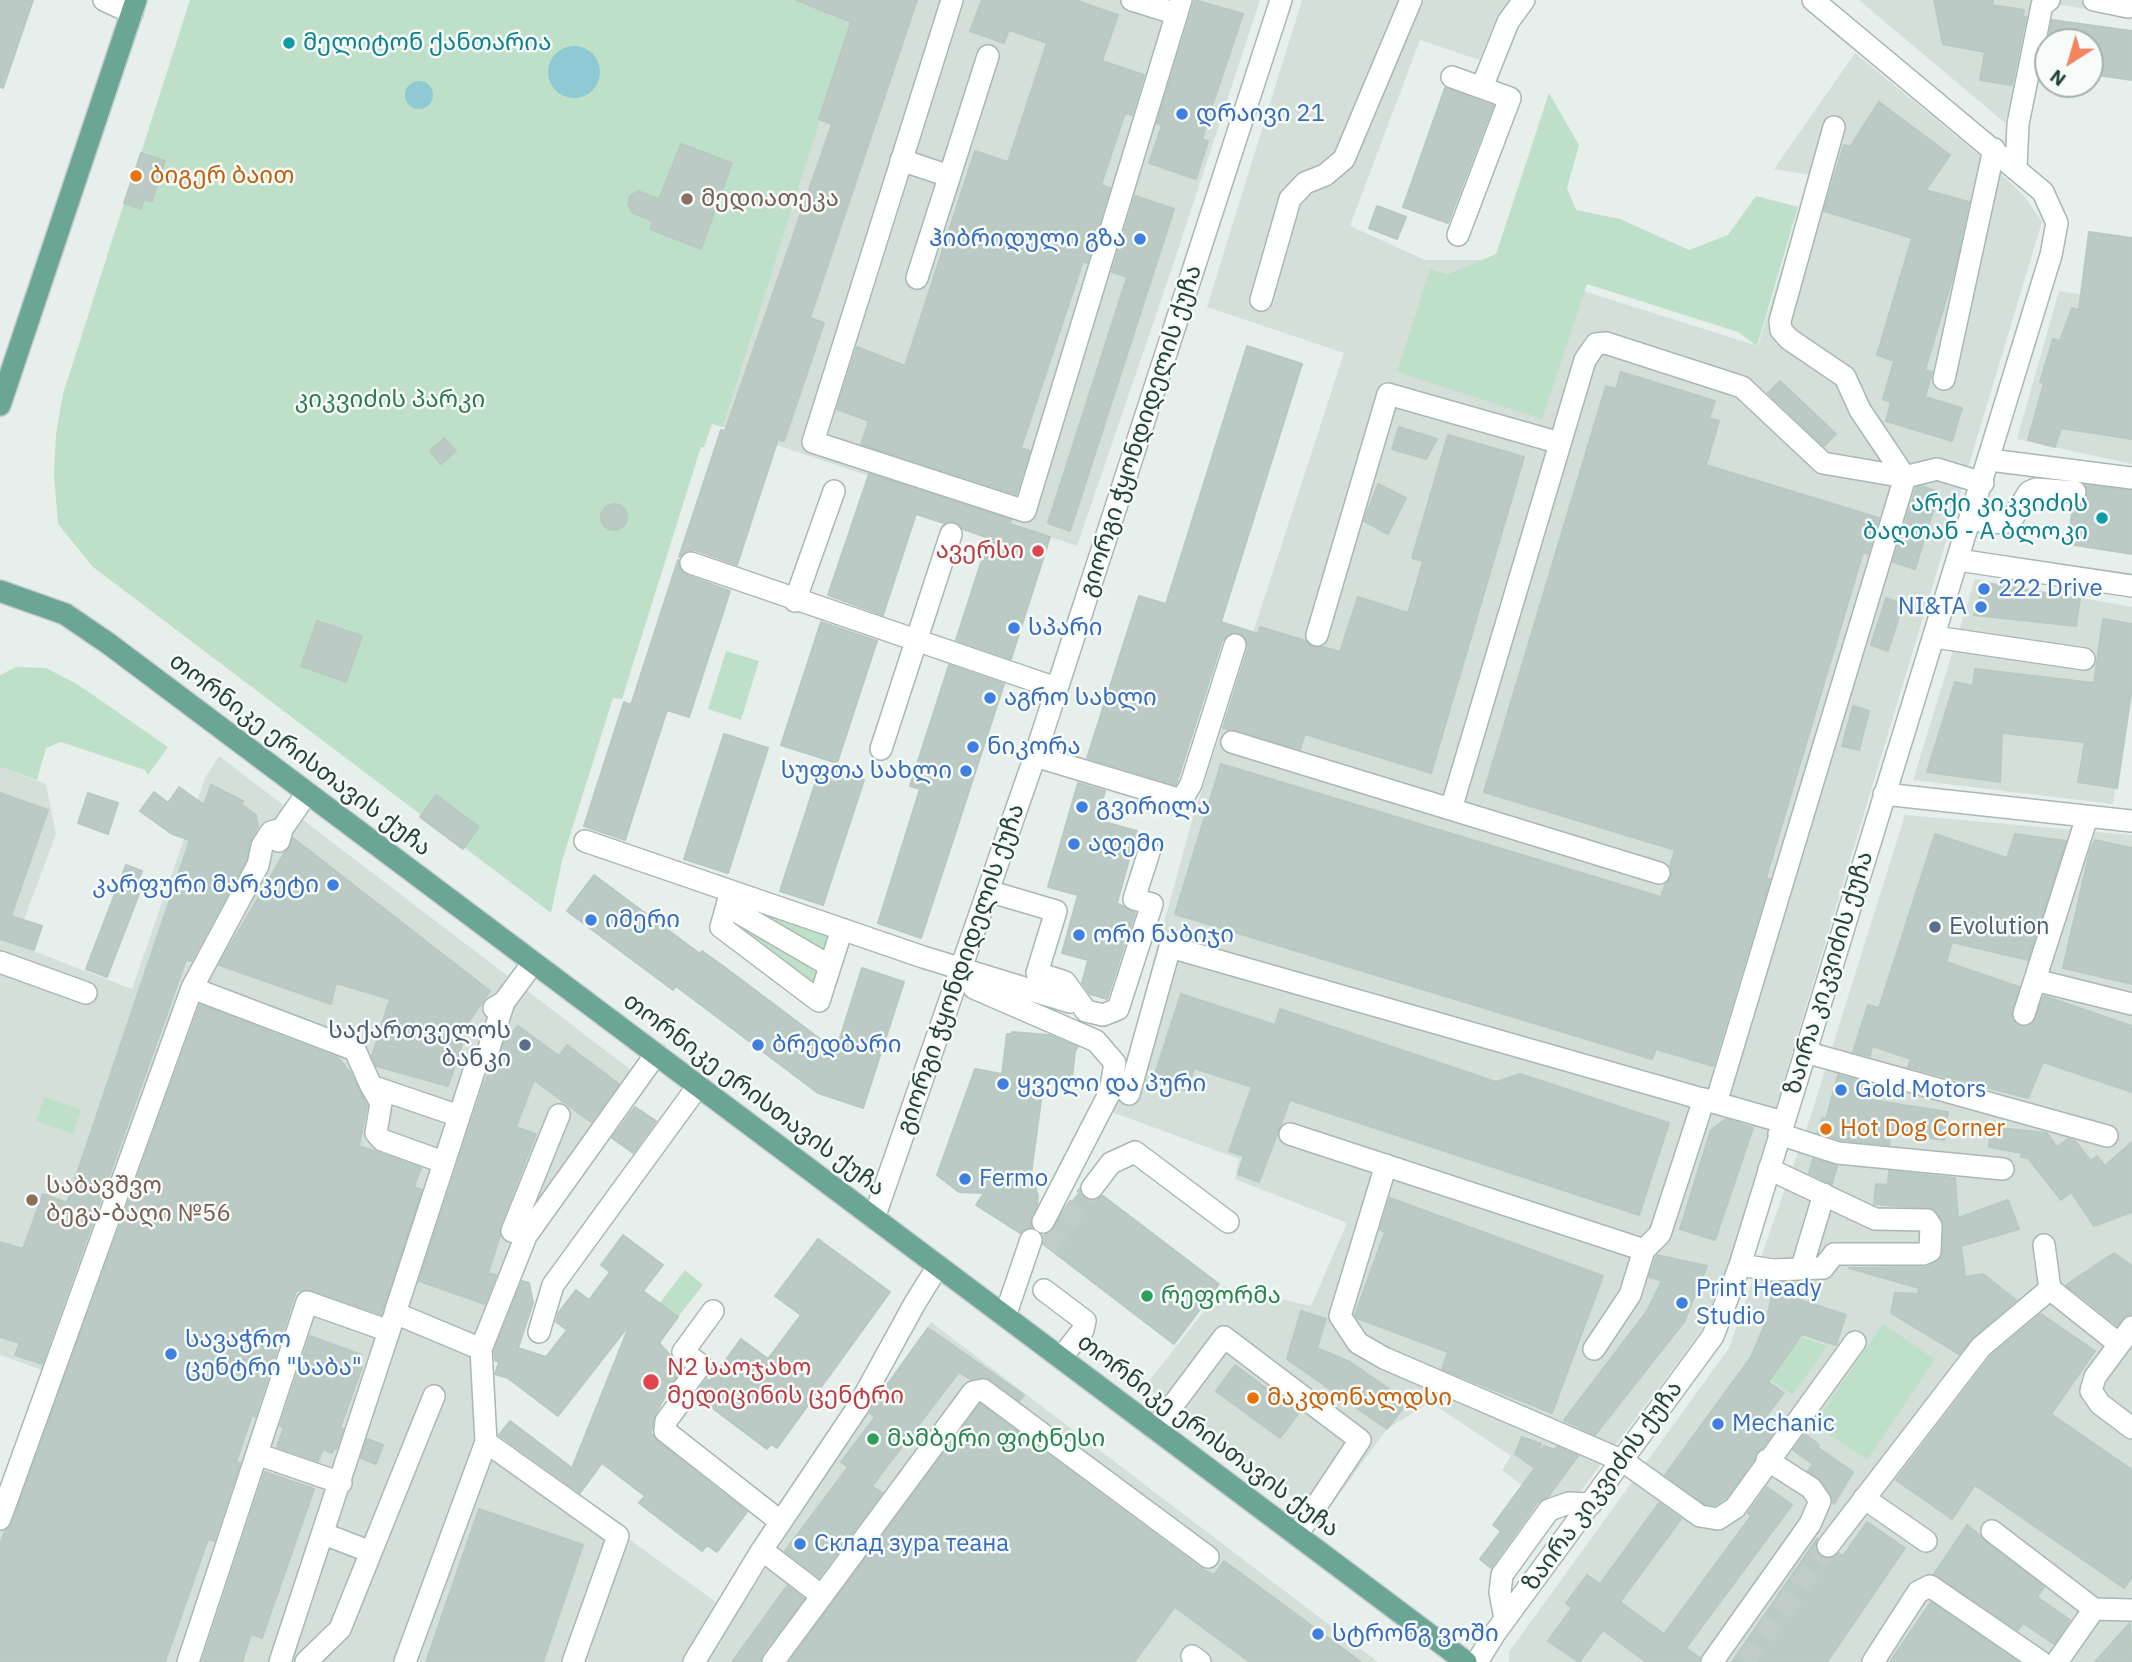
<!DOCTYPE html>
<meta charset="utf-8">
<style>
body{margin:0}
#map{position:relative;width:2132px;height:1662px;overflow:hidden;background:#e6efeb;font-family:"IBM Plex Sans",sans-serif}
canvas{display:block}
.north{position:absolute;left:2034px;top:28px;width:70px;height:70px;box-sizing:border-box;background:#f7fbf9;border:2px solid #a3b1ad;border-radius:50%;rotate:217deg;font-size:19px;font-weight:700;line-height:28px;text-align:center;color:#24423a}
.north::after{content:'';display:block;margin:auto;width:24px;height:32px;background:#f4845f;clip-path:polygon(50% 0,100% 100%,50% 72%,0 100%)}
</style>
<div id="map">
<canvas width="2132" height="1662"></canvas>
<div class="north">N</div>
</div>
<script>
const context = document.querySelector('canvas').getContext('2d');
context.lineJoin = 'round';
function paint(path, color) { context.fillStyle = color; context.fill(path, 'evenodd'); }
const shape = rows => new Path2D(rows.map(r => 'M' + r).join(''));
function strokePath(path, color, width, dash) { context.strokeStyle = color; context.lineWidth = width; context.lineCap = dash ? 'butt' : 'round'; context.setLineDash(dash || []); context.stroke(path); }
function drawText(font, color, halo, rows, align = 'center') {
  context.font = font + ' "IBM Plex Sans","Noto Sans Georgian",sans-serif'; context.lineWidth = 5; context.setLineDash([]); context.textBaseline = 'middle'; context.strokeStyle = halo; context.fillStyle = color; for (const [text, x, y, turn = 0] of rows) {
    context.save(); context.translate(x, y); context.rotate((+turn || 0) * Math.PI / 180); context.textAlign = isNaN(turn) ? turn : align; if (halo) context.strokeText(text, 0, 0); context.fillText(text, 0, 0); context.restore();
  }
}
paint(shape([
 [874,0,1260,0,1172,268,1077,546,723,427,850,25],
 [1302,0,1511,0,1497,17,1479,60,1420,40,1350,226,1425,260,1485,260,1758,346,1810,175,1774,169,1855,53,1996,169,2025,197,2042,222,1721,1289,1702,1330,1575,1499,1550,1496,1545,1502,1502,1470,1511,1456,1430,1402,1387,1429,1321,1519,1145,1386,1224,1286,1311,1306,1347,1223,1235,1179,1239,1159,1112,1112,1193,817,1344,353,1207,307],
 [1859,0,2132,0,2132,16,2055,4,2035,17,2005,123],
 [2059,291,2132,302,2132,464,2017,439],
 [1975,579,2132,607,2132,688,2113,804,1913,780],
 [219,756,643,1079,531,1238,487,1345,490,1438,735,1616,866,1412,931,1322,1378,1662,0,1662,0,1494,42,1370,0,1355,0,767,46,784,56,834,15,944,132,989,205,778],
 [1905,815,2132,835,2132,1662,1509,1662,1509,1652,1729,1348,1811,1115]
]), '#d4dfda');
paint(shape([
 [190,0,874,0,850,26,723,427,712,424,704,447,701,447,622,699,613,698,562,861,551,913,93,567,58,524,54,475,56,434,63,394,124,203,141,208,144,199,152,201,165,161,141,153],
 [1549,93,1579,145,1567,188,1576,210,1620,219,1689,250,1728,235,1756,196,1798,207,1757,346,1738,332,1587,284,1542,419,1397,372,1430,269,1448,274,1496,254],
 [726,651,759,661,741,720,708,709],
 [16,667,46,668,77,684,168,747,148,775,145,770,61,742,46,748,37,780,0,767,0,675],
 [739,904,831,935,814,987,731,924],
 [44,1097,81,1109,73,1134,36,1121],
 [685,1270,703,1285,678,1317,659,1304],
 [1883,1324,1935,1359,1867,1460,1814,1424],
 [1800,1337,1828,1346,1792,1395,1770,1379]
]), '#bfe0c8');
paint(shape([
 '548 72a26 26 0 1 1 52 0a26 26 0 1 1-52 0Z',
 '405 95a14 14 0 1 1 28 0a14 14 0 1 1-28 0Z'
]), '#8ec9d4');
const building = shape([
 [0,0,33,0,3,88,0,87,0,0],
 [796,0,917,0,810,318,824,323,784,441,778,439,737,565,695,550,688,550,679,557,721,430,725,431,832,124,819,119,851,22,796,0],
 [982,0,1075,0,1118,15,1102,61,1144,75,1132,115,1125,113,1101,185,1110,188,1087,263,1083,261,1021,448,1030,451,1016,494,861,444,869,421,837,409,857,347,905,366,975,151,1008,162,1047,43,1009,30,1004,43,970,31,982,0],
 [1195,0,1243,14,1208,118,1202,139,1208,141,1196,179,1149,163,1162,125,1157,123,1195,0],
 [1934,0,1993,0,1992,5,2024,10,2023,16,2026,17,2012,85,1980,80,1985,52,1943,44,1934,0],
 [2052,20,2132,31,2132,80,2090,74,2090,42,2048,42,2048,69,2043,68,2052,20],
 [1445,88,1493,106,1448,223,1403,207,1445,88],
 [1879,102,1950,155,1926,190,1969,202,1954,273,1925,370,1932,372,1925,397,1962,408,1952,441,1886,421,1891,402,1883,399,1894,361,1877,355,1912,238,1824,211,1844,145,1850,147,1879,102],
 [681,144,732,163,701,249,650,229,653,221,633,213,628,205,630,196,638,191,659,199,681,144],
 [141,153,165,161,152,202,144,199,141,209,124,203,141,153],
 [1135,196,1174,209,1070,531,1048,523,1127,277,1112,272,1135,196],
 [1377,206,1406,217,1397,239,1369,228,1377,206],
 [2089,232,2132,238,2132,439,2061,428,2055,447,2028,440,2044,383,2040,382,2053,339,2060,341,2072,308,2079,310,2089,232],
 [1247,346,1302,364,1221,622,1258,634,1260,627,1306,641,1313,647,1323,647,1340,652,1358,597,1408,613,1423,561,1412,558,1448,435,1524,457,1431,773,1305,734,1300,749,1223,728,1248,648,1244,636,1233,632,1222,641,1176,785,1087,758,1139,596,1166,604,1247,346],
 [1621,372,1715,401,1709,418,1719,421,1706,465,1879,518,1868,554,1863,552,1766,878,1770,879,1713,1066,1656,1049,1652,1059,1175,914,1221,764,1661,897,1665,885,1672,876,1670,866,1675,850,1484,792,1606,386,1616,389,1621,372],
 [1780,381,1836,434,1824,446,1768,393,1780,381],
 [1399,427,1437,439,1426,459,1392,449,1399,427],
 [444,438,456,451,441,464,430,451,444,438],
 [869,474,1011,520,1010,524,1050,537,1011,659,956,640,989,538,963,529,956,522,944,523,916,514,883,615,828,595,869,474],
 [1378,484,1406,498,1388,534,1364,521,1378,484],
 [2086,485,2132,491,2132,554,2068,544,2073,505,2086,499,2086,485],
 [1921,486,1939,492,1915,569,1893,562,1916,488,1921,486],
 '601 517a13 13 0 1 1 26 0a13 13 0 1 1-26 0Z',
 [678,560,681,571,686,575,730,591,689,717,667,710,625,840,584,826,624,702,631,705,678,560],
 [1984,583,2080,599,2076,626,1974,615,1984,583],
 [1886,598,1903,604,1888,651,1871,645,1886,598],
 [2103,619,2132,624,2132,688,2117,788,2078,782,2085,742,2002,733,2000,782,1927,772,1955,682,1973,686,1975,669,2094,683,2103,619],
 [317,621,362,636,346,682,301,666,317,621],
 [821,622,877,641,837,763,781,745,821,622],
 [949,665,1004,684,921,938,878,923,920,789,910,786,949,665],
 [1853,706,1869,711,1859,750,1842,746,1853,706],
 [724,734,768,748,728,873,684,859,724,734],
 [821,766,864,780,823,905,780,891,821,766],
 [1078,783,1105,791,1097,820,1137,831,1117,903,1135,913,1107,999,1090,994,1082,983,1088,960,1062,953,1078,895,1048,887,1078,783],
 [211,785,243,801,241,804,256,815,258,827,249,843,246,860,191,961,186,960,42,1364,15,1355,20,1343,0,1337,0,1242,23,1249,43,1194,67,1203,190,840,172,834,140,811,154,792,168,803,179,787,204,805,211,785],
 [0,793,48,810,11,916,42,926,34,950,0,939,0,793],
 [88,793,118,803,108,834,78,823,88,793],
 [436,795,479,827,463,849,420,817,436,795],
 [1935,834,2007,858,2015,834,2066,841,2028,960,1952,942,1946,962,2019,987,2011,1016,2019,1026,2033,1023,2044,996,2132,1026,2132,1092,2043,1062,2028,1098,1908,1067,1911,1059,1872,1046,1870,1056,1853,1052,1868,1005,1879,1008,1935,834],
 [293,838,490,991,470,1020,448,1086,376,1066,372,1056,390,999,336,983,331,1004,219,965,293,838],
 [2095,840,2132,848,2132,984,2063,968,2090,851,2095,840],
 [126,865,142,871,133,892,139,894,107,977,86,969,126,865],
 [594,875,700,954,702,951,723,966,836,1051,862,968,904,982,863,1108,818,1093,676,986,673,990,567,911,594,875],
 [1181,994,1275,1025,1280,1009,1496,1082,1520,1074,1669,1123,1639,1215,1290,1100,1259,1182,1238,1174,1244,1156,1229,1151,1252,1087,1194,1068,1187,1091,1153,1080,1181,994],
 [200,1005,338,1058,351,1073,367,1106,359,1146,421,1168,414,1187,422,1190,381,1314,311,1290,296,1291,255,1417,252,1415,236,1462,240,1463,214,1541,208,1539,165,1662,0,1662,0,1544,5,1531,12,1523,200,1005],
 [518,1026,559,1056,567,1045,619,1084,591,1122,534,1080,516,1127,536,1134,500,1226,500,1236,488,1273,496,1275,485,1304,419,1281,484,1084,504,1043,518,1026],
 [1012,1032,1049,1035,1078,1047,1075,1051,1072,1080,1044,1078,1031,1174,1038,1196,1037,1205,1031,1217,1031,1227,1020,1233,976,1205,984,1193,959,1192,937,1175,975,1069,1002,1074,1007,1034,1012,1034,1012,1032],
 [1838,1075,1863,1082,1858,1098,1948,1112,1944,1140,1891,1132,1889,1145,1841,1140,1818,1133,1822,1118,1826,1119,1838,1075],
 [635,1107,656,1121,633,1153,612,1138,635,1107],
 [1726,1119,1753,1128,1715,1240,1680,1229,1711,1130,1726,1119],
 [1990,1127,2047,1133,2057,1147,2068,1139,2075,1141,2091,1161,2097,1156,2105,1166,2132,1142,2132,1212,2094,1226,2071,1192,2061,1200,2028,1158,2021,1157,2022,1153,1989,1147,1990,1127],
 [1813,1159,1837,1166,1832,1184,1809,1173,1813,1159],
 [1889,1171,1955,1178,1958,1218,2008,1200,2019,1229,1961,1246,1965,1277,1983,1274,2016,1300,1973,1337,1959,1354,1891,1313,1895,1293,1918,1294,1919,1288,1849,1268,1924,1267,1941,1258,1944,1226,1934,1209,1874,1204,1876,1184,1888,1185,1889,1171],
 [1080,1192,1090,1201,1103,1196,1219,1284,1174,1344,1043,1244,1044,1238,1080,1192],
 [1390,1198,1603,1276,1552,1413,1442,1369,1448,1352,1357,1318,1355,1315,1385,1232,1380,1230,1390,1198],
 [623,1235,663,1265,643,1291,678,1317,659,1343,682,1368,655,1414,651,1433,657,1441,747,1512,717,1552,707,1545,702,1551,682,1536,639,1503,645,1496,602,1463,580,1493,499,1435,510,1421,572,1468,630,1324,558,1416,508,1378,495,1374,499,1362,495,1360,494,1351,522,1281,529,1283,533,1303,518,1348,546,1357,567,1330,556,1322,559,1312,576,1290,589,1300,610,1272,601,1265,623,1235],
 [818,1239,890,1292,777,1448,771,1444,767,1449,695,1395,707,1379,710,1381,741,1339,768,1359,801,1315,775,1296,818,1239],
 [2114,1253,2132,1266,2132,1314,2126,1315,2117,1325,2066,1285,2114,1253],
 [1657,1255,1707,1266,1684,1322,1595,1435,1564,1420,1647,1311,1662,1281,1649,1277,1657,1255],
 [1773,1291,1846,1315,1836,1345,1802,1334,1768,1382,1784,1393,1760,1424,1773,1433,1727,1497,1715,1505,1705,1504,1665,1475,1751,1357,1766,1322,1773,1291],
 [1301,1311,1326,1319,1317,1348,1350,1362,1408,1402,1387,1429,1287,1359,1301,1311],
 [2041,1314,2095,1351,2051,1414,2132,1470,2132,1577,2124,1588,1975,1485,1952,1519,1896,1480,1991,1356,2041,1314],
 [928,1328,1024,1395,1019,1401,990,1379,970,1379,959,1372,872,1486,882,1493,819,1577,785,1551,848,1467,841,1462,875,1417,870,1413,877,1399,928,1328],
 [310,1336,362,1355,358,1366,362,1367,340,1428,343,1429,336,1449,334,1448,332,1453,323,1449,318,1461,277,1447,284,1427,280,1426,310,1336],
 [1235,1365,1299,1413,1280,1438,1216,1391,1235,1365],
 [980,1404,1200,1568,1214,1575,1224,1561,1361,1662,1250,1662,1175,1607,1134,1662,789,1662,980,1404],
 [1805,1434,1819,1445,1817,1447,1853,1472,1834,1504,1822,1481,1808,1471,1813,1464,1793,1450,1805,1434],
 [1522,1437,1541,1444,1536,1457,1544,1446,1555,1450,1557,1447,1578,1456,1548,1497,1538,1502,1491,1568,1480,1559,1501,1531,1493,1525,1535,1468,1515,1454,1522,1437],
 [367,1439,383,1445,376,1464,361,1458,367,1439],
 [265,1472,314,1489,262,1638,251,1634,242,1662,202,1662,265,1472],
 [1767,1487,1792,1505,1686,1648,1700,1658,1699,1662,1646,1662,1603,1630,1579,1662,1548,1641,1572,1608,1566,1603,1587,1575,1600,1584,1659,1503,1681,1519,1620,1602,1664,1634,1751,1516,1748,1513,1767,1487],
 [479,1509,583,1545,543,1662,426,1662,479,1509],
 [1867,1522,1905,1548,1827,1662,1732,1662,1817,1539,1816,1550,1821,1557,1832,1558,1839,1553,1843,1556,1867,1522],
 [1967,1525,2044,1587,2037,1597,2070,1620,2054,1644,2023,1623,2018,1630,1934,1574,1967,1525],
 [787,1586,804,1599,762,1654,760,1662,732,1662,787,1586],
 [1931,1602,2018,1662,1890,1662,1931,1602],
 [2130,1623,2132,1662,2095,1662,2130,1623]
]);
paint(building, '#bbcac4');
strokePath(building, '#b8c9c2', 2);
strokePath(shape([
 [1047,1247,1092,1188],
 [1745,1662,1828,1546]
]), '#bfccc8', 21, [21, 10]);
const minor = shape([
 [104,0,132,13],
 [952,0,813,442,1025,511,1181,0],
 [1132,0,1177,14],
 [2094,0,2128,7],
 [1452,77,1510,98,1458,235],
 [1482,87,1508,22,1524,0],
 [1834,127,1780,321,1781,330,1789,339,1845,377,1860,410,1905,477],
 [901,160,949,176],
 [2016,168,2018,124,2042,5,2049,0],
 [917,278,988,56],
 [1261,300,1290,199,1305,183,1325,175,1344,159,1411,0],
 [1944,379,1994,149],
 [1990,460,2132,478],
 [1971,520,2004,523,2014,516,2029,492,2036,489,2075,492],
 [1958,560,2132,586],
 [691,563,1056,688],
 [795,601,834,491],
 [1317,635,1388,394,1560,443],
 [1935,637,2084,659],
 [1232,742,1659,873],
 [881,749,951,534],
 [1035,756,1178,799,1183,798,1191,784,1235,645],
 [1884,794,2132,821],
 [1451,809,1585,360,1596,344,1606,343,1742,387,1823,463,1905,477,1937,469,1983,483],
 [279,841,282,829,307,793],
 [585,841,923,957,1070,1002],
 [731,891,721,927,819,1001,842,929],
 [988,891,1056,911,1037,973,1065,982,1086,1011,1103,1015,1118,1009,1152,904,1134,899,1149,852],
 [727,906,830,966],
 [0,962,86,993],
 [2035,980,2132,1004],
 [192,988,355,1050,371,1086,459,1116],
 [974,988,1096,1041,1115,1063,1110,1092,1043,1222],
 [494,1008,504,1002,533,963],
 [2024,1014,2087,817],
 [1805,1052,2107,1136],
 [371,1086,381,1103,376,1133,382,1140,443,1162],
 [1129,1094,1170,947,1783,1122],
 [1716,1103,1905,477],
 [1290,1134,1644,1250],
 [1779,1134,1838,1153,2003,1169],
 [1386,1165,1340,1316,1358,1343,1384,1358,1623,1461,1700,1516,1718,1519,1735,1508,1855,1342],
 [1092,1188,1111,1163,1135,1152,1228,1222],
 [874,1218,1035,756,1281,0],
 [526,1236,656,1054],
 [1740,1265,1773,1270,1823,1268,1834,1254,1923,1254,1930,1251,1931,1226,1927,1220,1875,1219,1769,1169],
 [1802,1267,1824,1194],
 [2050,1289,2119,1344],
 [1044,1290,1085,1321,1083,1330,1061,1358],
 [713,1311,683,1352,701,1365,682,1390,681,1401,666,1421,665,1431,781,1522],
 [1005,1316,1031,1240],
 [2132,1327,2095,1377,2091,1391,2100,1404,2132,1428],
 [539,1332,553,1285,698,1086],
 [481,1349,526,1236,512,1231,559,1115],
 [1594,1349,1630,1295,1644,1250,1660,1234,1704,1099],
 [1155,1429,1224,1337,1360,1440,1297,1535],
 [486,1442,618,1536,573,1662],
 [257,1454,341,1483],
 [1864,1498,1926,1541],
 [0,1519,192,988,258,865,262,846,271,832,282,829],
 [1992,1531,2094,1609],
 [324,1534,371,1552],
 [1828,1546,1981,1347,2050,1289,2044,1245],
 [762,1550,822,1596],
 [1505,1619,1500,1592,1502,1575,1549,1510,1569,1503,1591,1504],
 [1192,1656,1200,1662],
 [188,1662,307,1302,389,1331],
 [280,1662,393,1319],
 [306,1662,340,1629,434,1396],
 [405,1662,486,1442,481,1349,395,1313,475,1068,488,1051,504,1002],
 [694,1662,762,1550,858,1407,915,1303,938,1266],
 [773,1662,973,1392,983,1390,1208,1557],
 [1477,1662,1495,1633,1713,1336,1740,1265,2051,255,2057,223,2043,192,1813,0],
 [1712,1662,1810,1524,1820,1501,1811,1488,1767,1460],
 [1873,1662,1918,1592,1930,1586,2041,1662],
 [2057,1662,2094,1609,2132,1610]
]);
const major = shape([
 [0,405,136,0],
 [0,591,65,614,109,644,1466,1662]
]);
strokePath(minor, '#a8b8b2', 24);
strokePath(major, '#c2cac8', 24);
strokePath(minor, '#fff', 21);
strokePath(major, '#6aa596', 21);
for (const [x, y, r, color] of [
 [289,43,7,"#0f9aa8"],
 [1182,114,7,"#3f7fe0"],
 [136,176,7,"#e8710a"],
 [687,199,7,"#8d6e63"],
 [1140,239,7,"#3f7fe0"],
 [2102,518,7,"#0f9aa8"],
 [1038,551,7,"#e0444e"],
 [1984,589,7,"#3f7fe0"],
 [1981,607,7,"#3f7fe0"],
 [1014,628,7,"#3f7fe0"],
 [990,698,7,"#3f7fe0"],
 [973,747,7,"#3f7fe0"],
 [966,771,7,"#3f7fe0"],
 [1082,807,7,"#3f7fe0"],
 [1074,844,7,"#3f7fe0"],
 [333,885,7,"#3f7fe0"],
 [591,920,7,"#3f7fe0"],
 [1935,927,7,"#5c6f8a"],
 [1079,935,7,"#3f7fe0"],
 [525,1045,7,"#5c6f8a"],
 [758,1045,7,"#3f7fe0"],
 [1003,1084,7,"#3f7fe0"],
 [1841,1090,7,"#3f7fe0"],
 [1826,1129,7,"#e8710a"],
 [965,1179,7,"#3f7fe0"],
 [32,1200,7,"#8d6e63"],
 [1147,1296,7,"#2e9e5b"],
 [1682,1303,7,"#3f7fe0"],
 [171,1354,7,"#3f7fe0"],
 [651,1382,9,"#e0444e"],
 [1253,1398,7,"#e8710a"],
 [1718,1424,7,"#3f7fe0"],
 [873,1439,7,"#2e9e5b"],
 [800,1544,7,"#3f7fe0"],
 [1318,1634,7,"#3f7fe0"]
]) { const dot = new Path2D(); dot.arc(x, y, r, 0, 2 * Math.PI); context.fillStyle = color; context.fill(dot); strokePath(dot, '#f7fbf9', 2.5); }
drawText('24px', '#0d838f', '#f7fbf9', [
 ["მელიტონ ქანთარია",303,43],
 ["არქი კიკვიძის",2088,504,"right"],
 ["ბაღთან - A ბლოკი",2088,532,"right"]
], 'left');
drawText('24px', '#366cbe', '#f7fbf9', [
 ["დრაივი 21",1196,114],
 ["ჰიბრიდული გზა",1126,239,"right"],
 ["222 Drive",1998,589],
 ["NI&TA",1967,607,"right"],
 ["სპარი",1028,628],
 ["აგრო სახლი",1004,698],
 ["ნიკორა",987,747],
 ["სუფთა სახლი",952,771,"right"],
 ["გვირილა",1096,807],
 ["ადემი",1088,844],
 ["კარფური მარკეტი",319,885,"right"],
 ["იმერი",605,920],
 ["ორი ნაბიჯი",1093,935],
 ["ბრედბარი",772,1045],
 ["ყველი და პური",1017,1084],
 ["Gold Motors",1855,1090],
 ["Fermo",979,1179],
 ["Print Heady",1696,1289],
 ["Studio",1696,1317],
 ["სავაჭრო",185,1340],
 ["ცენტრი \"საბა\"",185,1368],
 ["Mechanic",1732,1424],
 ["Склад зура теана",814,1544],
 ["სტრონგ ვოში",1332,1634]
], 'left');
drawText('24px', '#c56008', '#f7fbf9', [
 ["ბიგერ ბაით",150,176],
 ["Hot Dog Corner",1840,1129],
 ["მაკდონალდსი",1267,1398]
], 'left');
drawText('24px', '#785e54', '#f7fbf9', [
 ["მედიათეკა",701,199],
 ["საბავშვო",46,1186],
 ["ბეგა-ბაღი №56",46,1214]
], 'left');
drawText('24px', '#2d7a4b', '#f7fbf9', [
 ["კიკვიძის პარკი",390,400]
]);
drawText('24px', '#24423a', '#f7fbf9', [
 ["გიორგი ჭყონდიდელის ქუჩა",1141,431,-72],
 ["თორნიკე ერისთავის ქუჩა",300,755,37],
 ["გიორგი ჭყონდიდელის ქუჩა",961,969,-71],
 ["ზაირა კიკვიძის ქუჩა",1829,973,-73],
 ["თორნიკე ერისთავის ქუჩა",754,1095,37],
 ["თორნიკე ერისთავის ქუჩა",1208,1436,37],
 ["ზაირა კიკვიძის ქუჩა",1603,1486,-54]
]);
drawText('24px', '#be3a42', '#f7fbf9', [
 ["ავერსი",1024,551],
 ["N2 საოჯახო",667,1368,"left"],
 ["მედიცინის ცენტრი",667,1396,"left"]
], 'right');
drawText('24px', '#4e5e75', '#f7fbf9', [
 ["Evolution",1949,927],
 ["საქართველოს",511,1031,"right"],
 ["ბანკი",511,1059,"right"]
], 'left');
drawText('24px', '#27864d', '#f7fbf9', [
 ["რეფორმა",1161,1296],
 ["მამბერი ფიტნესი",887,1439]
], 'left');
</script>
